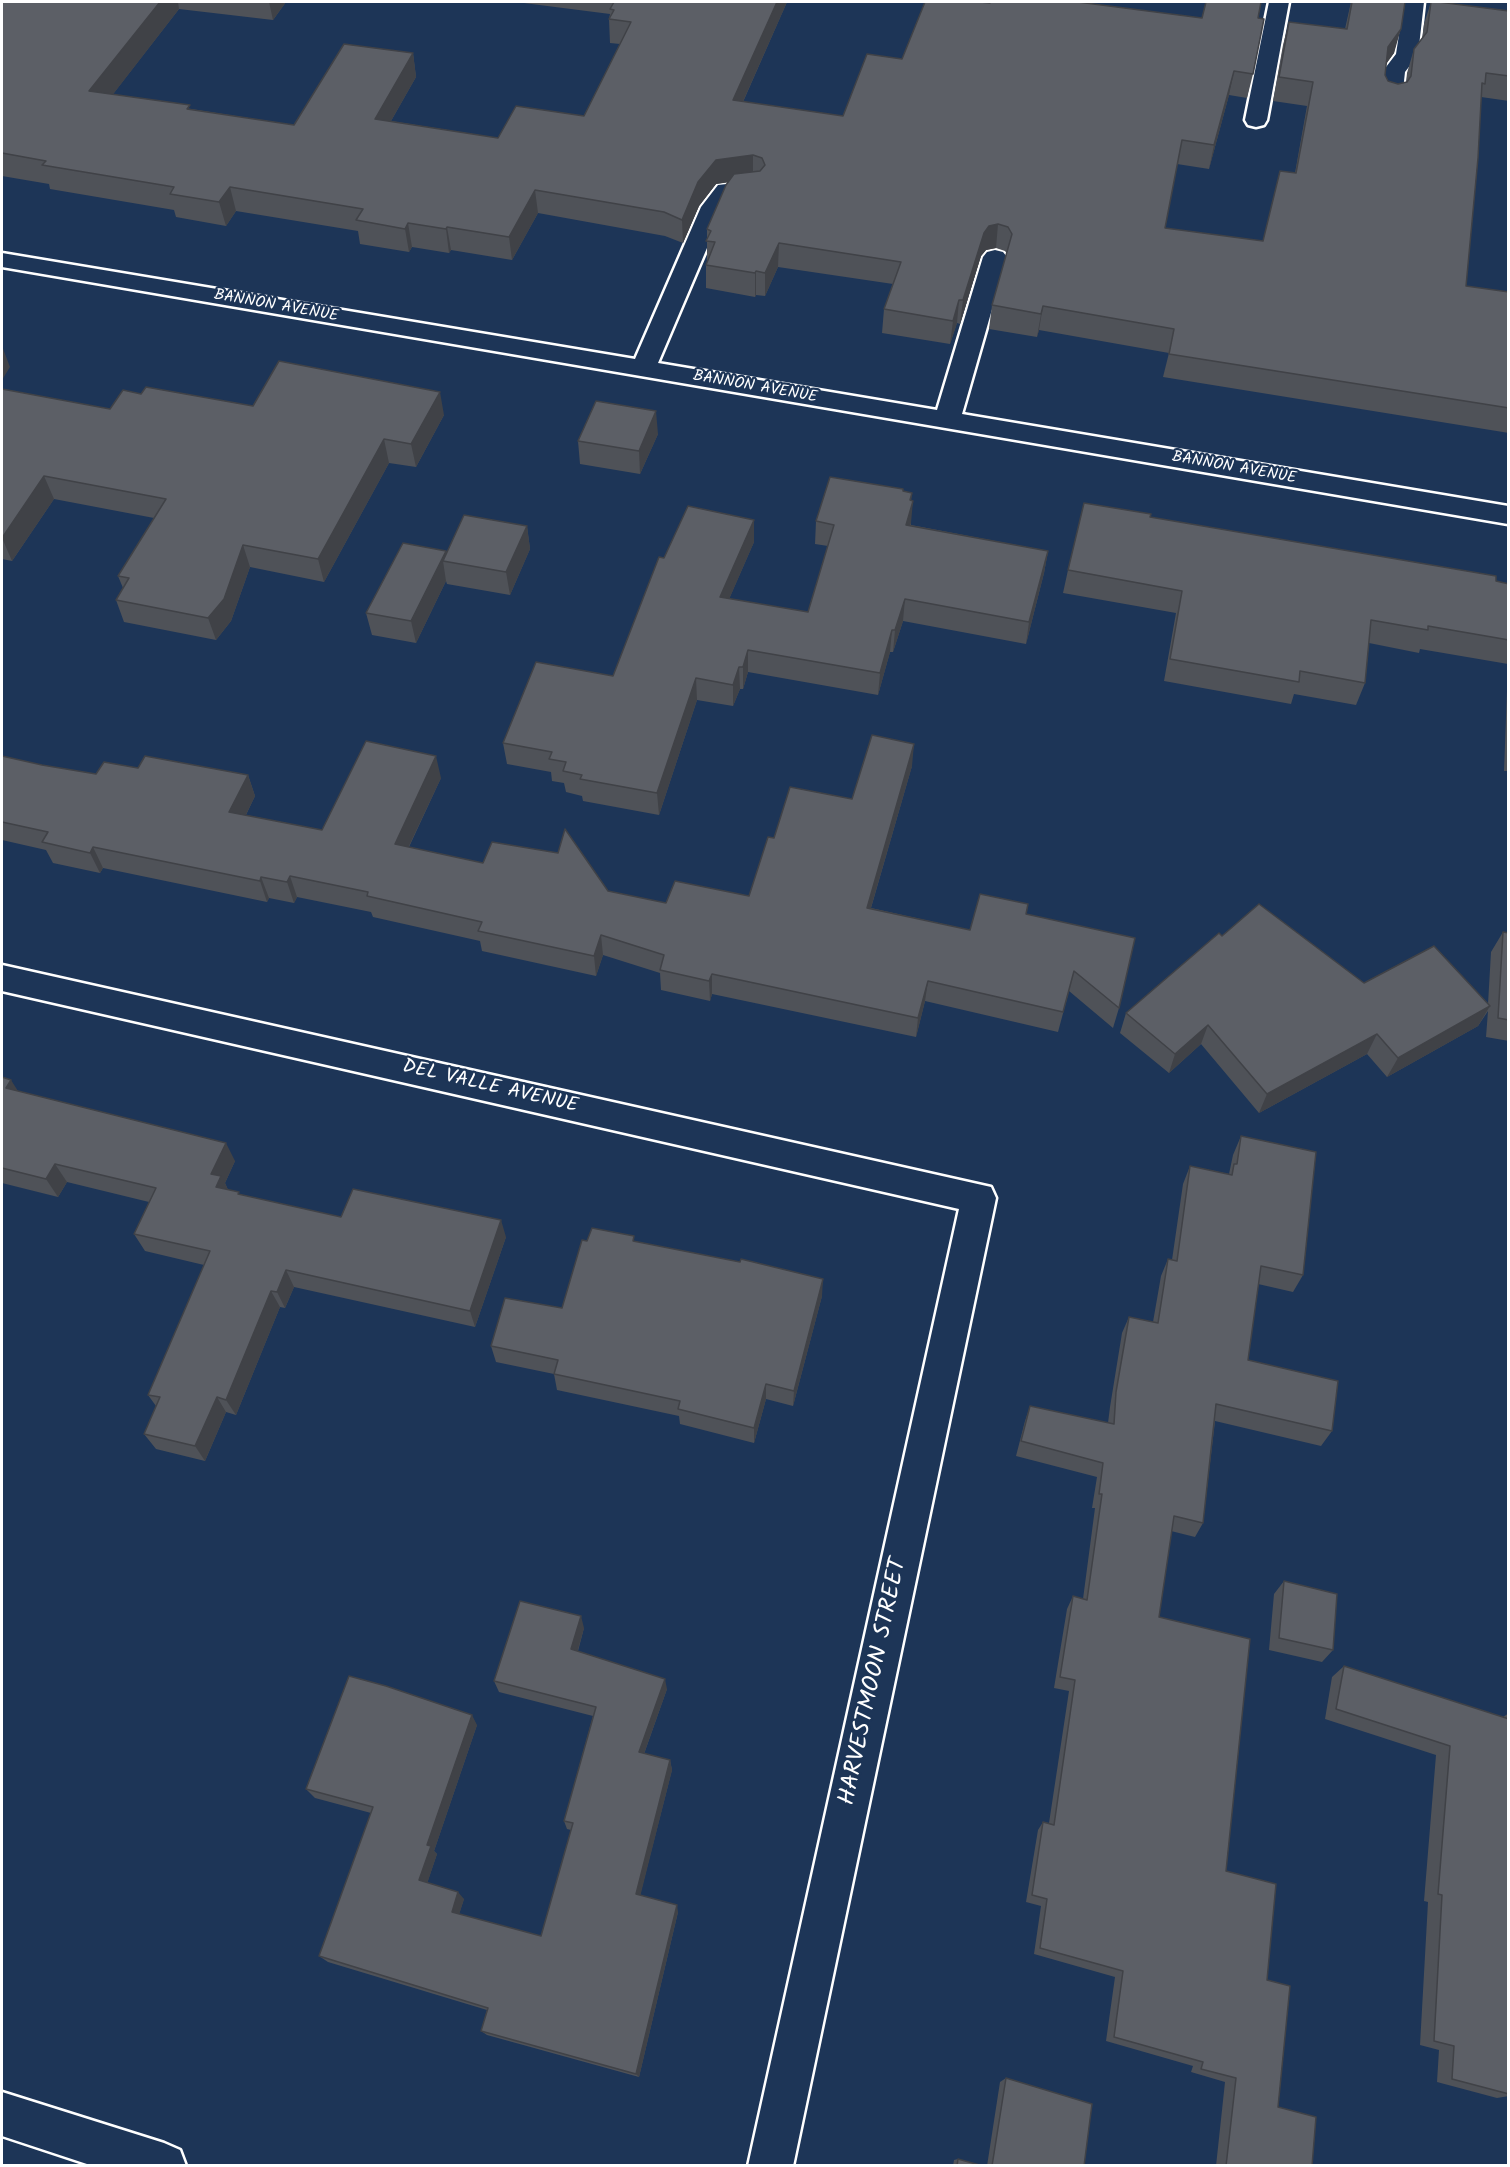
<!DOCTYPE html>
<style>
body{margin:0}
#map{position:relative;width:1510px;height:2167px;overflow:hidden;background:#1d3557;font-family:Kalam,sans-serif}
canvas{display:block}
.frame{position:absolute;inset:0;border:3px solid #fff;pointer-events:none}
</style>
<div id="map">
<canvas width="1510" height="2167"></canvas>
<div class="frame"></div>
</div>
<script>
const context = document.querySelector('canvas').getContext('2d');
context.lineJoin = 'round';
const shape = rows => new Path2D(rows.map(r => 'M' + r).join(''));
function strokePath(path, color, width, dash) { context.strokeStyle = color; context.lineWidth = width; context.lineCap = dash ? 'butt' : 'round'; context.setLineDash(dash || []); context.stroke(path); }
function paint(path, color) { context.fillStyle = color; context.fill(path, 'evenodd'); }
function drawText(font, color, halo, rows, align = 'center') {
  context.font = font + ' Kalam,sans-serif'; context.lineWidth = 4.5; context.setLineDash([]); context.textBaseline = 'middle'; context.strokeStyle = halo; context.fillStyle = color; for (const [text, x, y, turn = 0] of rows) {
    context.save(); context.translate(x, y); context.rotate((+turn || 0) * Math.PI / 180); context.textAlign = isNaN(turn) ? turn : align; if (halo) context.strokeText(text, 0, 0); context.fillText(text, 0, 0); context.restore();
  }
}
const minor = shape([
 [1269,2,1289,2,1267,120,1264,125,1256,127,1248,125,1245,120,1269,2],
 [1404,2,1424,2,1418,55,1405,72,1402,99,1399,104,1391,106,1383,104,1380,99,1383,71,1396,54,1404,2],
 [752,181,760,183,763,188,760,193,733,196,724,208,658,363,937,410,983,257,987,252,995,250,1003,252,1007,257,962,414,1508,506,1508,524,2,267,2,253,635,359,701,207,718,185,752,181],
 [2,965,991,1187,996,1198,793,2166,748,2166,959,1209,2,991,2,965],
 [2,2092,164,2143,180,2150,186,2166,93,2166,2,2136,2,2092]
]);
strokePath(minor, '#fff', 5);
paint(minor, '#1d3557');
paint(shape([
 [2,2,286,2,273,20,179,9,113,94,191,109,294,125,413,53,416,77,391,121,498,138,584,116,620,44,610,43,609,19,610,14,516,2,787,2,743,102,843,116,902,59,990,3,1202,18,1258,18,1253,74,1247,98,1229,95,1209,169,1177,164,1165,228,1263,241,1295,173,1307,106,1273,101,1283,45,1289,22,1345,29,1351,2,1405,2,1394,53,1386,64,1385,75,1388,81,1398,84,1406,83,1407,73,1414,49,1422,39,1424,24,1431,2,1509,11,1509,101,1481,97,1466,286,1509,292,1509,433,1163,377,1169,353,1039,330,1037,337,989,329,992,305,1007,253,1005,251,996,248,986,250,981,256,960,324,957,323,950,344,882,333,884,309,893,284,778,267,765,296,756,295,755,297,706,288,706,265,707,262,707,229,728,182,716,184,699,206,683,243,665,236,538,213,512,260,451,250,449,253,412,247,409,252,360,244,358,231,236,211,226,226,176,217,174,210,50,189,49,184,2,176],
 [2,389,110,409,141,394,253,406,444,415,416,467,389,463,324,582,250,567,231,621,216,640,124,622,116,600,123,588,118,576,154,518,54,499,12,561,2,559],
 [658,434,640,474,580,464,578,441],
 [903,491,911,500,911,525,1048,551,1044,573,1026,644,903,621,893,652,890,652,878,695,748,672,743,689,740,689,733,706,697,700,659,815,583,801,582,796,566,792,564,783,552,781,551,772,507,764,503,743,613,676,664,558,754,542,729,599,808,612,828,546,815,544,816,521],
 [1150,517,1509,584,1509,771,1504,771,1508,664,1420,649,1419,653,1369,643,1365,683,1356,705,1294,694,1291,704,1164,681,1176,613,1063,593,1068,570],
 [527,526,530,549,510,595,447,584,446,581,416,643,372,635,366,613,446,554],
 [2,756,42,765,96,774,138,768,248,775,255,796,246,815,322,830,441,778,409,847,608,891,666,903,749,896,774,838,852,799,912,766,871,908,970,930,1026,914,1119,1008,1113,1028,1069,991,1058,1032,925,1001,916,1037,712,994,710,1001,661,990,660,973,603,955,596,976,482,951,480,941,373,917,371,912,297,897,294,903,269,898,267,902,103,868,100,873,53,863,46,850,2,840],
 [1503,932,1509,933,1509,1041,1486,1037,1488,1011,1478,1026,1387,1077,1367,1054,1259,1113,1201,1044,1169,1073,1120,1033,1126,1013,1222,936,1364,983,1488,1004,1491,952],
 [2,1077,18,1091,235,1161,225,1183,228,1190,240,1195,341,1217,506,1237,475,1327,294,1287,285,1308,280,1307,236,1415,226,1412,205,1461,156,1449,144,1434,156,1406,148,1395,204,1265,145,1251,134,1234,149,1202,67,1182,58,1197,2,1183],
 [1241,1136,1303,1275,1293,1292,1258,1284,1248,1360,1332,1431,1321,1446,1215,1421,1203,1523,1195,1537,1171,1531,1159,1617,1226,1871,1267,1980,1278,2107,1312,2166,1216,2166,1225,2082,1191,2072,1193,2066,1106,2041,1115,1977,1034,1954,1041,1906,1026,1902,1038,1830,1043,1822,1049,1823,1069,1691,1054,1688,1067,1609,1073,1596,1083,1599,1095,1508,1092,1508,1097,1477,1016,1456,1025,1421,1030,1406,1108,1423,1110,1407,1122,1333,1129,1317,1153,1322,1161,1276,1168,1259,1172,1260,1183,1184,1190,1166,1229,1174,1233,1155],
 [587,1241,635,1241,822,1296,793,1406,766,1399,754,1443,680,1424,679,1416,557,1390,554,1374,496,1362,491,1346,562,1308],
 [1284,1581,1333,1650,1322,1662,1269,1650,1274,1594],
 [584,1628,578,1651,667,1689,644,1754,670,1760,672,1770,640,1895,678,1912,639,2077,487,2035,481,2031,487,2010,328,1962,319,1956,371,1813,315,1798,306,1789,477,1725,434,1851,437,1854,427,1883,464,1899,459,1914,541,1936,571,1830,567,1829,564,1821,593,1716,499,1692,494,1681],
 [1344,1666,1503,1717,1509,1713,1509,2096,1497,2098,1437,2082,1439,2050,1420,2045,1428,1902,1424,1901,1436,1755,1325,1719,1332,1677],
 [1006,2078,1084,2166,987,2166,1000,2082],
 [958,2159,983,2166,953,2166,954,2160]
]), '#4f5258');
paint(shape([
 [160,2,178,2,179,9,97,115,89,91],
 [269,2,286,2,273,20],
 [777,2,787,2,733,124,733,100],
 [1401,29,1394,53,1381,71,1388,47],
 [413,53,416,77,379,142,375,119],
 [1234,71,1229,95,1209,169,1214,145],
 [753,155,753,179,716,184,699,206,683,243,682,220,698,182,716,160],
 [230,187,236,211,226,226,219,202],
 [535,190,538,213,512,260,509,237],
 [408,223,412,247,409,252,405,229],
 [998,224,996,248,986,250,981,256,960,324,963,300,984,233,989,226],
 [447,227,451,250,449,253,446,229],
 [779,243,778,267,765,296,765,273],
 [756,271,756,295,755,297,755,273],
 [959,300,957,323,950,344,953,321],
 [1043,306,1039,330,1037,337,1041,314],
 [2,346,10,367,2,380],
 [440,392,444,415,416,467,411,444],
 [656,411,658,434,640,474,639,451],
 [384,439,389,463,324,582,318,559],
 [44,476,54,499,12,561,2,538],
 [912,493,910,511,913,501,911,523,904,547,906,525,910,500],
 [754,520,754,542,720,620,720,597],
 [527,526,530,549,510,595,506,572],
 [243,545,250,567,231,621,216,640,208,618],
 [446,551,448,562,443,561,446,581,416,643,411,621],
 [1048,551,1044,573,1026,644,1029,622],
 [905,599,903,621,893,652,895,630],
 [892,630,890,652,878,695,880,673],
 [748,650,748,672,743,689,743,667],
 [739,667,740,689,733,706,733,685],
 [696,678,697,700,659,815,657,793],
 [914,744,912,766,865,928,867,908],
 [436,756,441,778,400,865,395,844],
 [248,775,255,796,237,833,229,812],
 [93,847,103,868,100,873,90,853],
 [290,876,297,897,294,903,287,882],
 [261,877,269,898,267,902,260,881],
 [601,935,603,955,596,976,594,956],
 [712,974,712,994,710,1001,709,981],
 [928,981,925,1001,916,1037,918,1018],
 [1490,1006,1478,1026,1387,1077,1398,1058],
 [1208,1025,1201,1044,1169,1073,1175,1054],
 [1377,1034,1367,1054,1259,1113,1267,1094],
 [11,1080,23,1099,6,1088],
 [226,1143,235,1161,225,1183,230,1194,216,1187,211,1174],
 [55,1164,67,1182,58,1197,46,1179],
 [501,1220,506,1237,475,1327,470,1311],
 [286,1270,294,1287,285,1308,277,1292],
 [823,1279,822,1296,793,1406,794,1391],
 [271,1291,280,1307,236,1415,226,1400],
 [766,1384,766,1399,754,1443,754,1428],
 [217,1397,226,1412,205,1461,195,1446],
 [581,1616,584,1628,575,1660,571,1649],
 [665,1679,667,1689,641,1762,639,1752],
 [472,1715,477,1725,434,1851,437,1854,426,1887,419,1880,427,1845],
 [670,1760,672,1770,639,1901,636,1894],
 [458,1892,464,1899,458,1918,452,1912],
 [677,1905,678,1912,639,2077,636,2074]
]), '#404247');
const building = shape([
 [2,2,160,2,89,91,190,105,187,109,294,125,344,44,413,53,375,119,498,138,516,106,584,116,631,22,609,19,614,10,610,9,614,2,777,2,733,100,843,116,867,54,902,59,925,2,980,2,990,3,990,2,1078,2,1202,18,1206,2,1261,2,1258,18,1264,19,1253,74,1234,71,1214,145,1182,140,1165,228,1263,241,1280,171,1296,173,1313,82,1279,77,1289,22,1347,29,1352,2,1405,2,1401,29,1388,47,1385,75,1388,81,1398,84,1407,82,1411,76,1414,49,1427,32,1431,2,1439,2,1509,11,1509,76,1486,73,1485,84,1482,83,1478,158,1466,286,1509,292,1509,408,1169,354,1174,329,1043,306,1041,314,992,305,1012,234,1008,227,998,224,989,226,984,233,963,300,959,300,953,321,884,309,901,262,779,243,765,273,756,271,755,273,706,265,715,242,706,241,711,231,707,229,726,185,734,174,760,171,765,165,762,158,753,155,716,160,698,182,682,220,664,212,535,190,509,237,447,227,446,229,408,223,405,229,356,220,363,209,230,187,219,202,170,194,174,187,42,165,46,161,2,153,2,2],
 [279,361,440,392,411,444,384,439,318,559,243,545,224,599,208,618,116,600,129,578,118,576,166,499,44,476,2,538,2,389,110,409,123,390,141,394,146,387,253,406,279,361],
 [596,401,656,411,639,451,578,441,596,401],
 [830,477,903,489,903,491,912,493,910,500,913,501,906,525,1048,551,1029,622,905,599,895,630,892,630,880,673,748,650,743,667,739,667,733,685,696,678,657,793,580,779,582,775,563,771,566,762,549,759,552,752,503,743,536,662,613,676,659,557,664,558,688,506,754,520,720,597,808,612,834,525,816,521,830,477],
 [1084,503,1151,514,1150,517,1496,576,1496,581,1509,584,1509,640,1428,626,1428,630,1371,620,1365,683,1300,671,1299,682,1170,659,1182,591,1068,570,1084,503],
 [464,515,527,526,506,572,443,561,464,515],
 [403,543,446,551,411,621,366,613,403,543],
 [872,735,914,744,867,908,970,930,980,894,1028,904,1026,914,1135,938,1119,1008,1074,971,1063,1012,928,981,918,1018,712,974,709,981,660,970,664,955,601,935,594,956,478,931,482,922,367,896,368,892,290,876,287,882,261,877,260,881,93,847,90,853,42,842,48,832,2,822,2,756,42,765,96,774,104,762,138,768,145,756,248,775,229,812,322,830,366,741,436,756,395,844,483,863,492,842,558,853,565,829,608,891,666,903,675,881,749,896,768,837,774,838,790,787,852,799,872,735],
 [1259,904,1364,983,1434,946,1490,1006,1398,1058,1377,1034,1267,1094,1208,1025,1175,1054,1126,1013,1219,933,1222,936,1259,904],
 [1503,932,1509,933,1509,1020,1498,1018,1503,932],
 [2,1077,11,1080,6,1088,226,1143,211,1174,221,1176,216,1187,239,1192,238,1194,341,1217,353,1189,501,1220,470,1311,286,1270,277,1292,271,1291,226,1400,217,1397,195,1446,144,1434,160,1397,148,1395,210,1251,134,1234,156,1188,55,1164,46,1179,2,1168,2,1077],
 [1241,1136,1316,1152,1303,1275,1261,1266,1248,1360,1338,1381,1332,1431,1216,1404,1203,1523,1174,1516,1159,1617,1250,1639,1226,1871,1276,1884,1267,1980,1290,1986,1278,2107,1316,2117,1312,2166,1226,2166,1236,2078,1201,2069,1203,2062,1114,2037,1123,1971,1040,1948,1047,1899,1032,1895,1043,1822,1054,1825,1075,1680,1060,1677,1073,1596,1087,1600,1102,1494,1099,1494,1103,1463,1021,1441,1030,1406,1114,1424,1116,1392,1129,1317,1158,1323,1168,1259,1177,1261,1190,1166,1232,1175,1234,1164,1237,1164,1241,1136],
 [592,1228,634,1236,633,1241,740,1262,741,1259,823,1279,794,1391,766,1384,754,1428,678,1409,680,1401,554,1374,558,1360,491,1346,505,1298,562,1308,582,1240,587,1241,592,1228],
 [1284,1581,1337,1594,1333,1650,1279,1638,1284,1581],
 [520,1601,581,1616,571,1649,665,1679,639,1752,670,1760,636,1894,677,1905,636,2074,481,2031,488,2008,319,1956,373,1807,306,1789,349,1676,386,1686,472,1715,427,1845,431,1846,419,1880,458,1892,452,1912,541,1936,573,1823,564,1821,596,1707,494,1681,520,1601],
 [1344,1666,1509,1719,1509,2094,1452,2079,1454,2046,1434,2041,1442,1895,1438,1894,1450,1746,1336,1709,1344,1666],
 [1006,2078,1092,2104,1084,2166,992,2166,1006,2078],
 [958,2159,983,2166,957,2166,958,2159]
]);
paint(building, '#5c5f66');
strokePath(building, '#404247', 1.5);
drawText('16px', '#fff', '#1d3557', [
 ["BANNON AVENUE",276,307,10],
 ["BANNON AVENUE",755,388,10],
 ["BANNON AVENUE",1234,469,10]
]);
drawText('20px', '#fff', '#1d3557', [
 ["DEL VALLE AVENUE",490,1088,13]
]);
drawText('24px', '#fff', '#1d3557', [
 ["HARVESTMOON STREET",875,1682,-78]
]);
</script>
